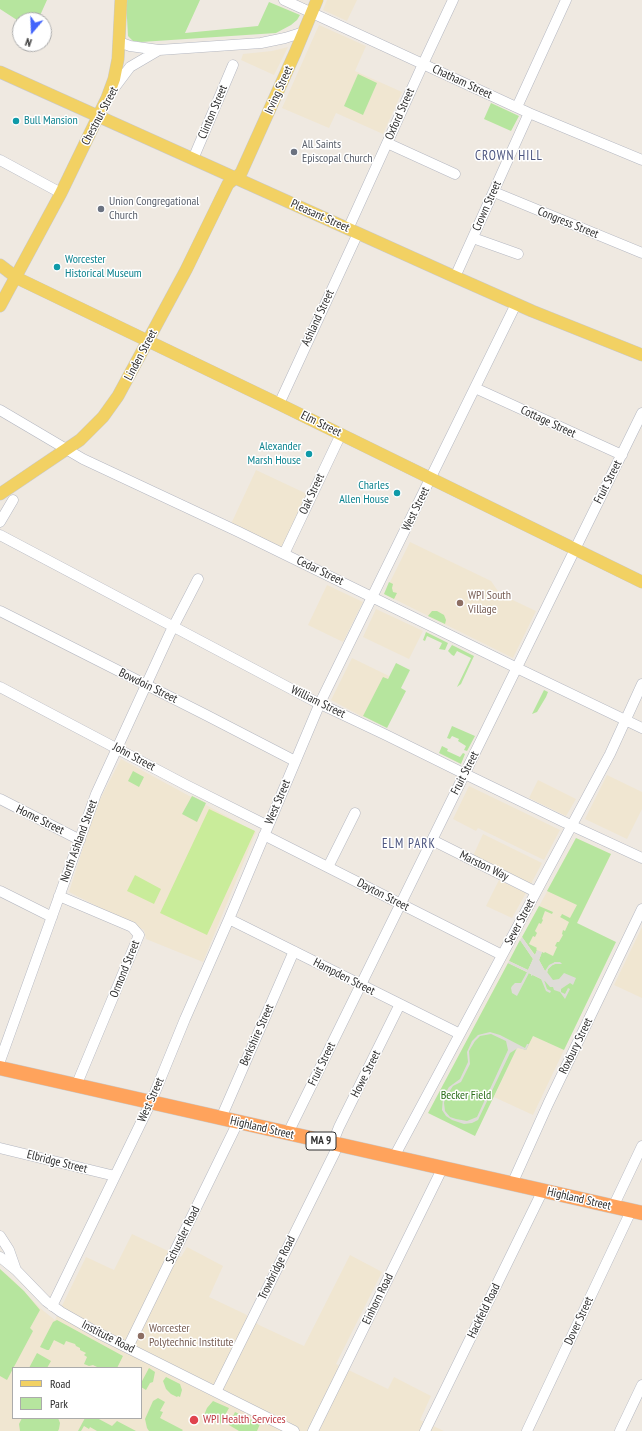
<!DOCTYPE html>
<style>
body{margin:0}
#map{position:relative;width:642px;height:1431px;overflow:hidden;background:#efe9e1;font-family:"PT Sans Narrow",sans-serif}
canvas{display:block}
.legend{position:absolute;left:12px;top:1367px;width:130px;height:52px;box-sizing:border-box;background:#fff;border:1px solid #ababab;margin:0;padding:5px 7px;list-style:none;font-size:12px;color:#2e2e2e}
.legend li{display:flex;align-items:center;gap:8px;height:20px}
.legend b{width:20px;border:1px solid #ababab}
.north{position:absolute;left:12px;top:12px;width:40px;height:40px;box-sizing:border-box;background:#fff;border:1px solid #ababab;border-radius:50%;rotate:199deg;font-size:11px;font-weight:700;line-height:16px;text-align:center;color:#2e2e2e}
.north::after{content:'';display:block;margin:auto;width:14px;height:18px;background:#4264fb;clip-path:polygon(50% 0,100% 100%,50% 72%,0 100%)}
</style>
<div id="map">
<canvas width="642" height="1431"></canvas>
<ul class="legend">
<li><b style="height:5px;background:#f2d163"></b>Road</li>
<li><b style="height:11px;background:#b6e59e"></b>Park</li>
</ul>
<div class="north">N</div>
</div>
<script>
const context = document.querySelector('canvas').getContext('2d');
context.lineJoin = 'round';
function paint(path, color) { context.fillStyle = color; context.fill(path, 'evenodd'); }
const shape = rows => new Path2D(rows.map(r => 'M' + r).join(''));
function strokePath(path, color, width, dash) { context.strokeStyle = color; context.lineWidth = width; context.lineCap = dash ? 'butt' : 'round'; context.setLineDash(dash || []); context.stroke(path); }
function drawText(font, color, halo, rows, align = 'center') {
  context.font = font + ' "PT Sans Narrow",sans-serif'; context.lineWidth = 3; context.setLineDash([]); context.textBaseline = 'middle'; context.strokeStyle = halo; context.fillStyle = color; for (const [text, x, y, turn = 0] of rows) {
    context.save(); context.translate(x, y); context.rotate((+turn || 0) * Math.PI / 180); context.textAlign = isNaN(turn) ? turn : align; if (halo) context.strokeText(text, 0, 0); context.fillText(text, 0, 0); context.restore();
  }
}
paint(shape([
 [327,0,357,0,347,21,323,10],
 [319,25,366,46,355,71,402,92,383,134,336,113,329,128,282,108],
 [288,47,274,75,241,60,243,54,272,51],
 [256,470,307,494,282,548,231,524],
 [410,542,491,581,500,594,536,611,513,658,384,594],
 [327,585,363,602,343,642,308,625],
 [376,609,423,631,409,659,363,637],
 [352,658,389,676,379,697,374,695,363,717,331,700],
 [121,759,256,832,203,962,146,939,144,930,69,892,96,807],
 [607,775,642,792,642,809,627,839,585,819],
 [538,780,576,799,566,816,529,798],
 [469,786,560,830,544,860,478,828,476,831,453,819],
 [483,834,542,863,531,884,473,856],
 [576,838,611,854,570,938,596,983,614,985,642,927,642,998,614,985,596,983,571,1034,525,1032,564,1050,533,1115,494,1097,521,1039,478,1019],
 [499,880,526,893,512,918,486,906],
 [132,1234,181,1257,187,1247,223,1266,209,1297,245,1314,259,1325,304,1346,350,1255,382,1272,336,1364,388,1389,394,1377,431,1396,420,1420,444,1431,0,1431,0,1269,13,1280,40,1308,55,1320,86,1257,114,1270],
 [13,1368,141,1368,141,1418,13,1418]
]), '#f0e6d1');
paint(shape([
 [0,0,47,0,38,20,20,20,20,30,14,25,17,20,0,9],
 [126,0,200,0,185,33,258,26,269,2,300,15,297,20,291,25,276,33,141,42,133,41,128,36],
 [358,74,377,83,363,115,344,106],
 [491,103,519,116,511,131,484,119],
 [389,582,393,584,392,588,393,592,397,593,394,599,384,594],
 [432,611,437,611,444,615,446,620,445,624,428,616],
 [426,632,448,643,445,650,439,649,442,643,427,636,425,641,423,640],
 [452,645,474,656,461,684,457,687,471,658,457,651,454,656,452,655,448,651],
 [396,663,410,670,401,688,406,691,387,728,363,716,383,677,388,679],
 [544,690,548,692,546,697,537,712,532,714],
 [452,726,475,736,467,751,464,750,466,746,458,741,459,739,452,736,450,739,447,738],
 [442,746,448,749,447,751,460,757,463,753,465,754,461,764,439,753],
 [133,771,144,777,139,787,128,781],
 [192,796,206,803,197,822,182,814],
 [576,838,611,854,577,923,616,942,564,1050,533,1036,526,1050,520,1048,517,1048,475,1136,428,1113,508,963,545,981,548,969,552,965,559,963,555,962,545,971,539,960,542,952,544,953,545,952,553,956,557,947,555,946,557,942,559,942,563,935,562,934,563,930,565,931,569,922,560,917,561,916,562,914,570,918,577,905,547,891],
 [539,906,553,912,552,914,545,911,542,919,543,920,541,924,539,923,535,931,537,933,535,937,533,936,529,944,537,948,536,949,537,950,535,955,522,937],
 [520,940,533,959,528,970,509,961],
 [0,1269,24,1291,40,1310,30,1328,33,1331,7,1380,0,1376],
 [57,1320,123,1356,117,1368,99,1368,93,1365,89,1366,84,1364,87,1357,84,1355,86,1353,80,1350,80,1348,76,1346,75,1344,66,1341,64,1345,54,1340,49,1350,47,1350,40,1347,53,1322],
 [37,1353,51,1361,47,1368,29,1368],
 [149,1368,155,1372,153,1382,150,1383,146,1390,141,1387,141,1383],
 [166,1377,180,1384,182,1390,180,1397,178,1396,177,1397,171,1394,166,1389,163,1381],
 [158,1398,165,1402,160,1411,163,1412,160,1418,183,1430,182,1431,149,1431,147,1428,145,1419,153,1401],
 [213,1401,229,1408,220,1424,204,1415,207,1408],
 [235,1412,260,1424,257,1431,239,1431,229,1425],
 [22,1418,58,1418,60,1423,59,1429,58,1431,20,1431,19,1424],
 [85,1418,97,1418,112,1426,117,1421,136,1431,97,1431,90,1427,89,1429,84,1426,81,1431,78,1431]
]), '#b6e59e');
paint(shape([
 [209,809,255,831,207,935,160,913],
 [135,875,161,889,154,904,127,891]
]), '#c9ec9a');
paint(shape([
 [522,937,533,953,535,955,537,950,542,952,539,960,545,971,549,965,555,962,560,962,562,964,554,964,548,969,547,972,553,980,559,979,564,973,576,978,573,985,570,983,561,989,561,992,565,994,568,988,570,989,565,999,560,992,554,990,553,987,550,987,544,980,547,989,551,991,550,993,546,991,541,979,533,975,531,976,531,974,529,973,517,996,512,993,511,988,512,986,515,983,521,983,527,972,508,963,509,961,528,970,533,959,520,940],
 [490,1032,500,1035,525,1048,527,1044,529,1044,526,1050,518,1048,510,1053,478,1120,472,1123,464,1124,452,1120,446,1116,442,1110,443,1097,449,1087,460,1079,468,1062,467,1052,472,1041,478,1035],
 [491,1034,506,1041,508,1050,477,1117,467,1121,456,1119,450,1117,445,1111,444,1103,445,1098,453,1086,461,1082,470,1064,469,1051,475,1041,480,1036]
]), '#dfdcd8');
const minor = shape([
 [284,0,529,113,642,160],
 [119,42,130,46,159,50],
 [112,91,130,67,159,50,261,43,285,38,304,32],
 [517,107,566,0],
 [387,143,455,174],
 [193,159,233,65],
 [0,160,61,193],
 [494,192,642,253],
 [348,229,423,64,453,0],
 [473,238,518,254],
 [455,277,529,113],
 [475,388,622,455],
 [279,404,358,233],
 [0,410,83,459,239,532,521,670,642,728],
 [0,522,13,500],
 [0,535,314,701,386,735,465,774,564,822,642,858],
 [284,554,341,434],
 [0,611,206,715,295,761],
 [0,687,186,785,268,826],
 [0,799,80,840],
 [264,835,502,955],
 [432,840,536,892],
 [328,867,355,813],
 [0,891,52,917],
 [59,896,132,927,139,935,76,1086],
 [229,919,460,1034],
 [0,1061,96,794,170,633,198,579],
 [221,1118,294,951],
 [288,1133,642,413],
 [0,1148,115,1176],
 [394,1157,610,754,642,684],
 [512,1184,548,1104,642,909],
 [613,1207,642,1146],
 [0,1236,9,1250,16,1270],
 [0,1257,16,1270,46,1301,61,1312,98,1333,294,1431],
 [52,1306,151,1102,185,1019,229,919,320,703,516,304],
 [128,1347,238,1122],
 [216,1392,335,1152,335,1137,339,1127,400,1004],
 [313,1431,443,1167],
 [425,1431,543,1190],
 [527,1431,631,1211],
 [620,1431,642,1385]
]);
const major = shape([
 [0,72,453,276,532,311,642,355],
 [0,265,17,278,279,404,642,582],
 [0,306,61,193,107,98,114,79,118,59,121,0],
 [0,494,80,440,103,417,118,396,186,270,228,184,241,173,295,53,317,0]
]);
const highway = shape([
 [0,1068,642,1213]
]);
strokePath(minor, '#b4b7c1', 11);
strokePath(major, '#c9c9c9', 13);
strokePath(highway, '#c9c9c9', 15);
strokePath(minor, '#fff', 10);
strokePath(major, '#f2d163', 12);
strokePath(highway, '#ffa35c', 14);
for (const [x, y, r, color] of [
 [16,121,4,"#0f9aa8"],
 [294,152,4,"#6b7280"],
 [101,209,4,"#6b7280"],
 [57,267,4,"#0f9aa8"],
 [309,454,4,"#0f9aa8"],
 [397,493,4,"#0f9aa8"],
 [460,603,4,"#8d6e63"],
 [141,1336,4,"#8d6e63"],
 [194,1420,5,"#e0444e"]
]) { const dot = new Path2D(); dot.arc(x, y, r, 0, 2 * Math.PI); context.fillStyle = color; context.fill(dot); strokePath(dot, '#fff', 1.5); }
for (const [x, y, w] of [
 [321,1141,30]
]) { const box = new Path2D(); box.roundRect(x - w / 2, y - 9, w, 18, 3); context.fillStyle = '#fff'; context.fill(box); strokePath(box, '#2e2e2e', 1); }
drawText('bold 11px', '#2e2e2e', null, [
 ["MA 9",321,1141]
]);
drawText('12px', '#2e2e2e', '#fff', [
 ["Chatham Street",462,82,25],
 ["Irving Street",279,90,-66],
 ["Clinton Street",213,112,-67],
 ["Oxford Street",400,114,-66],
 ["Chestnut Street",100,116,-62],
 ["Crown Street",487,206,-66],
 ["Pleasant Street",320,216,24],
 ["Congress Street",568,223,22],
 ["Ashland Street",318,318,-65],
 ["Linden Street",141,355,-62],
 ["Cottage Street",548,422,25],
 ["Elm Street",321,424,26],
 ["Fruit Street",608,482,-63],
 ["Oak Street",312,494,-65],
 ["West Street",416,509,-64],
 ["Cedar Street",320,571,26],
 ["Bowdoin Street",148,686,26],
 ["William Street",318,702,26],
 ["John Street",134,757,28],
 ["Fruit Street",465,773,-63],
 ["West Street",278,802,-67],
 ["Home Street",40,820,26],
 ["North Ashland Street",79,841,-70],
 ["Marston Way",484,866,26],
 ["Dayton Street",383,895,27],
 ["Sever Street",520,922,-62],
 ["Ormond Street",125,969,-68],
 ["Hampden Street",344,977,27],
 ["Berkshire Street",257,1035,-66],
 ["Roxbury Street",576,1046,-64],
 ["Fruit Street",322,1064,-64],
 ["Howe Street",366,1074,-63],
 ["West Street",151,1100,-66],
 ["Highland Street",262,1128,13],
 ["Elbridge Street",57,1162,14],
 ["Highland Street",579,1199,13],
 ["Schussler Road",183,1235,-64],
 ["Trowbridge Road",277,1268,-64],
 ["Einhorn Road",378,1299,-64],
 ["Hackfeld Road",484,1311,-64],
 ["Dover Street",579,1321,-65],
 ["Institute Road",108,1337,27]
]);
drawText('12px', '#0d838f', '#fff', [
 ["Bull Mansion",24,121],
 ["Worcester",65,260],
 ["Historical Museum",65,274],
 ["Alexander",301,447,"right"],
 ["Marsh House",301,461,"right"],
 ["Charles",389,486,"right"],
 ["Allen House",389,500,"right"]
], 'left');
drawText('12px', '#5b616d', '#fff', [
 ["All Saints",302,145],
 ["Episcopal Church",302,159],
 ["Union Congregational",109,202],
 ["Church",109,216]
], 'left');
drawText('12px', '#785e54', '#fff', [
 ["WPI South",468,596],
 ["Village",468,610],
 ["Worcester",149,1329],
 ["Polytechnic Institute",149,1343]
], 'left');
drawText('12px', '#2c6e1b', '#fff', [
 ["Becker Field",466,1096]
]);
drawText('12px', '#be3a42', '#fff', [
 ["WPI Health Services",203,1420]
], 'left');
context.letterSpacing = '1px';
drawText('13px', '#4d5680', '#fff', [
 ["CROWN HILL",509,156],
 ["ELM PARK",409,844]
]);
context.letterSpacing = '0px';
</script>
